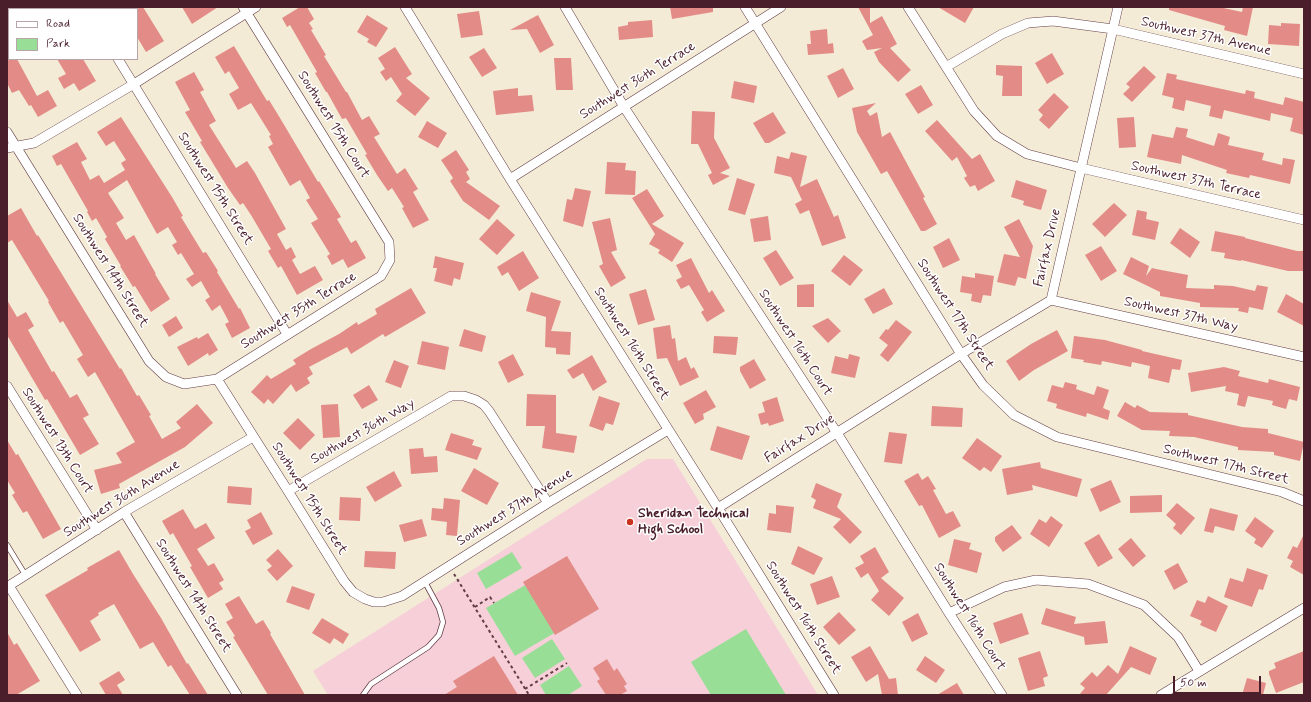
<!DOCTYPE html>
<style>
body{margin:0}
#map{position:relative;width:1311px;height:702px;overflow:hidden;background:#f3ebd6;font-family:Mynerve,sans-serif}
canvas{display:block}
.frame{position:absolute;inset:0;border:8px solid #4a1f2b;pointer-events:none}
.legend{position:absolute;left:8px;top:8px;width:130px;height:52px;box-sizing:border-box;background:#fff;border:1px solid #b7a5aa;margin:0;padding:5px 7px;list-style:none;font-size:12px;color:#4a1f2b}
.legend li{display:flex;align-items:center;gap:8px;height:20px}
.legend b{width:20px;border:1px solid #b7a5aa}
.scale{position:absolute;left:1173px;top:676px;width:88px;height:18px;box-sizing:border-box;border:2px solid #4a1f2b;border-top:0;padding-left:5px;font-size:12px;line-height:14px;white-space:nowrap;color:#4a1f2b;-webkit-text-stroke:3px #fff;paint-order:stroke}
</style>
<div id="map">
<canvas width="1311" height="702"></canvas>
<div class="frame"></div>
<ul class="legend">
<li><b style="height:5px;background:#fff"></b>Road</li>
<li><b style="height:11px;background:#99de97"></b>Park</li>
</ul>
<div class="scale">50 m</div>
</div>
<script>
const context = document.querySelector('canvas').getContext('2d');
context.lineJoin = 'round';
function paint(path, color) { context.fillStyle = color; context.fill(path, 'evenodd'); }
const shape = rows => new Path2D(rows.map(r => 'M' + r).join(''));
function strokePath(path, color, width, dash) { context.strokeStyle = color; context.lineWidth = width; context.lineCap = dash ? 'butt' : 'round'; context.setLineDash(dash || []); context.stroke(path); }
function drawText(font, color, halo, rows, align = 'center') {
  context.font = font + ' Mynerve,sans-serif'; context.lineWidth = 3; context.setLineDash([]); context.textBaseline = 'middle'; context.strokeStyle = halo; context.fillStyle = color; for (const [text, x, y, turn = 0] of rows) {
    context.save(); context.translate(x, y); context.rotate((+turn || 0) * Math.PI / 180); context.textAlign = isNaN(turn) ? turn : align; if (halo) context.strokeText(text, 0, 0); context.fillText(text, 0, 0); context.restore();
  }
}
paint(shape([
 [647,459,673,459,818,695,328,695,313,671]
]), '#f6cfd8');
paint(shape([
 [512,552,522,568,486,589,477,573],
 [527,584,556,632,515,656,486,608],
 [746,629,786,695,711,695,691,662],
 [552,639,565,659,535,678,522,658],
 [569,666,582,686,568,695,546,695,540,685]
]), '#99de97');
paint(shape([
 [137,7,143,7,164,41,146,52,137,37],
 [182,7,218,7,192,24],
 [300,7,307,7,314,19,309,23,313,29,311,30,326,55,324,56,346,92,347,92,362,120,369,116,380,134,374,137,397,174,405,168,418,189,413,192,429,220,413,228,402,208,404,207,392,188,388,191,377,175,365,155,367,154,346,118,342,119,327,92,326,92,315,73,317,72,290,25,287,27,282,18],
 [670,7,713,7,713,12,672,19],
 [858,7,870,7,870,23,882,16,897,44,890,48,911,70,898,82,879,62,874,52,882,48,867,50,862,41,873,35],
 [938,7,974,7,965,23],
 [1169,7,1219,7,1242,12,1243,7,1253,7,1247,36,1224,30,1225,26,1169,10],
 [479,11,483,35,461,38,457,14],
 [367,15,388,28,376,47,367,42,369,39,357,32],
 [538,15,554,45,540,53,527,29,510,30],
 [652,20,653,37,619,40,618,27,628,25,628,22],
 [1281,23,1300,24,1299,46,1268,44,1269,25,1281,26],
 [827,29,828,44,833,43,834,53,808,55,807,44,811,44,810,31],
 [234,46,267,101,269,100,280,118,318,182,319,181,341,217,337,219,351,243,356,240,366,258,348,268,343,259,332,265,327,256,330,254,311,223,318,219,306,200,310,198,300,180,290,186,268,147,273,144,269,136,271,135,251,103,238,110,229,94,239,88,229,71,225,74,215,57],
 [395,47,412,74,406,78,430,98,415,116,396,101,402,94,391,77,386,81,380,72,385,69,378,58],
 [484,48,497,68,482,77,469,57],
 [1052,53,1064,74,1047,84,1035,63],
 [554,58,571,58,573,90,556,90],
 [7,59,17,59,37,96,48,90,57,106,38,117,31,105,29,106,19,90,12,93,7,83],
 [57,59,83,59,96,81,79,91,74,83,64,89,58,78,66,74],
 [996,65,1022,66,1022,96,1002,96,1003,76,996,75],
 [1144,66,1156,77,1132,102,1123,94,1130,87,1126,84],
 [843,68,854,89,838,98,827,76],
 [194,72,204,90,200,92,216,121,209,125,236,168,247,161,255,173,286,229,277,234,286,250,291,247,296,257,292,260,300,274,315,266,323,280,297,295,281,266,278,268,268,251,271,249,251,215,243,203,240,205,228,188,200,142,202,141,185,112,190,110,175,82],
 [1167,73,1177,75,1176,79,1245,94,1246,90,1255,92,1254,98,1283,105,1285,97,1304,102,1304,135,1290,131,1293,118,1271,113,1270,121,1224,110,1222,119,1209,116,1211,106,1186,100,1184,111,1172,108,1174,98,1162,95],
 [734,81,757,86,754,103,731,98],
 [921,85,933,105,918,114,905,94],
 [518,88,518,96,532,95,534,111,496,115,493,91],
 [1054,93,1069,107,1049,129,1039,120,1043,115,1038,110],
 [876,103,867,111,870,116,877,112,882,137,890,132,925,197,923,198,937,224,925,231,921,231,887,171,881,174,857,132,852,108],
 [692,111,715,112,714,138,730,168,720,173,730,176,713,185,708,175,712,173,698,144,691,144],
 [773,112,786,133,769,143,765,143,753,123],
 [121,117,172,197,183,216,181,217,203,253,206,252,218,271,217,272,239,309,240,308,250,328,232,338,225,324,229,322,220,305,212,311,205,300,210,297,201,281,192,287,186,279,194,274,181,253,178,255,172,245,177,242,168,227,157,234,127,180,108,193,124,218,116,223,126,240,134,235,156,274,155,274,170,299,151,312,135,286,133,287,120,266,121,266,105,239,107,237,96,218,92,221,87,212,88,211,61,164,57,166,52,156,77,142,87,159,81,162,90,180,99,175,104,183,125,170,121,163,126,160,114,141,106,146,97,132],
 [1134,117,1136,147,1119,148,1117,118],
 [937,120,972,159,980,154,995,181,978,191,975,185,970,187,964,178,967,176,957,157,952,161,925,131],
 [427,121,447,133,438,148,418,137],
 [1176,127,1188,129,1186,137,1214,146,1218,133,1230,137,1228,145,1264,153,1262,160,1282,165,1283,158,1295,160,1290,184,1250,175,1249,178,1226,173,1227,170,1182,155,1181,164,1147,157,1152,134,1173,138],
 [456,150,469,170,466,172,470,179,466,182,500,206,489,220,463,201,450,181,453,178,441,160],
 [791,152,807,156,800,187,817,179,834,217,838,215,846,238,822,246,809,210,800,214,795,204,802,200,791,177,774,173,777,156,789,159],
 [607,162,626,163,625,170,636,171,635,195,605,194],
 [737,178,755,184,745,215,728,210],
 [1016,180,1047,190,1041,210,1023,205,1024,201,1011,197],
 [575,188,591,191,583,227,563,221,567,199,572,200],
 [647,189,664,216,652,224,684,243,672,262,658,253,660,250,649,244,655,234,632,198],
 [1114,203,1127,215,1105,237,1092,224],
 [21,208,37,236,38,235,120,369,121,368,137,396,139,395,151,415,149,416,162,439,181,428,176,422,197,404,213,423,185,447,119,484,120,488,101,494,94,470,122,463,116,453,135,442,95,372,88,377,77,359,83,355,63,321,60,323,48,302,49,301,12,240,7,243,7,216],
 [1137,210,1147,212,1146,219,1159,222,1155,240,1132,235],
 [768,216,771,240,754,242,750,219],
 [610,218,617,250,611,252,626,278,611,287,599,266,603,264,592,222],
 [497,219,515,235,497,255,479,239],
 [1019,219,1033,246,1026,279,1018,277,1015,286,997,282,1004,254,1020,257,1004,227],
 [1180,228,1200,242,1190,258,1170,243],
 [1215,231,1245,237,1245,238,1297,251,1304,251,1304,271,1288,271,1241,260,1241,261,1224,258,1225,253,1211,251],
 [949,238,960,260,943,268,933,247],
 [1101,246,1117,271,1101,281,1085,255],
 [776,250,794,278,780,286,763,258],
 [523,251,539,278,519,291,508,272,502,276,497,267],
 [844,255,863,270,850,286,831,271],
 [435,256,464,263,460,280,454,278,452,286,434,281,437,268,433,268],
 [1131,257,1149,266,1146,276,1152,268,1156,269,1188,275,1186,288,1214,289,1214,285,1233,286,1255,291,1257,285,1268,287,1263,310,1249,307,1248,313,1238,311,1239,308,1200,307,1200,303,1160,296,1160,292,1123,274],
 [691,258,709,293,712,290,725,311,707,322,701,312,704,310,689,285,681,289,676,280,682,277,676,265],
 [975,273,994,276,991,296,983,295,981,303,971,301,972,294,960,292,962,276,975,278],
 [814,284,814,307,797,307,797,285],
 [411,288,426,313,385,337,383,334,351,354,347,347,309,367,313,374,307,378,310,383,296,392,291,384,273,404,268,399,264,404,251,392,267,375,271,379,296,364,293,360,311,349,339,334,357,322,358,325,377,314,375,309],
 [884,288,893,304,873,314,864,299],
 [646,289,655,320,638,325,629,294],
 [531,292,561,301,551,331,571,332,570,355,556,354,556,348,545,347,546,317,526,311],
 [1286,294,1304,304,1304,326,1277,312],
 [7,300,17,317,26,312,34,326,28,330,52,372,54,371,70,398,77,394,89,415,83,418,99,444,80,455,47,399,45,400,7,335],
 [176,316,183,328,169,337,162,325],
 [828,318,841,331,828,343,812,326],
 [896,320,912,332,888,362,880,355,888,345,879,338,886,329,888,330],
 [670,325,672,339,675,338,678,361,686,357,691,369,694,367,699,377,680,386,667,358,657,359,653,328],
 [464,329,486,336,482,352,459,346],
 [1057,330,1068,351,1034,370,1019,381,1006,361,1031,344],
 [208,333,218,350,209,356,208,353,188,366,177,347,197,337,198,339],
 [714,336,738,337,736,355,713,353],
 [1074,336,1105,340,1142,350,1142,351,1182,360,1180,370,1172,369,1169,383,1148,378,1150,366,1132,362,1131,367,1102,361,1101,365,1083,362,1084,360,1071,358],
 [422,341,449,347,445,370,417,364],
 [513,354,524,375,508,383,498,362],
 [849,354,860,357,855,378,831,373,835,356,848,359],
 [592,355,607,382,593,391,583,373,573,379,567,370],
 [754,359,766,380,750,389,740,371,740,367],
 [394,360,409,366,401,388,385,382],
 [1224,367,1240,371,1238,376,1268,383,1269,379,1300,387,1297,401,1289,399,1286,409,1272,405,1273,401,1248,396,1245,407,1237,405,1239,394,1225,391,1226,386,1191,392,1188,373],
 [1065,382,1077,385,1076,389,1094,395,1097,386,1109,390,1103,408,1110,411,1108,420,1087,413,1086,417,1056,408,1057,404,1047,401,1052,385,1063,388],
 [369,385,378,400,362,409,353,395],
 [706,390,716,407,703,414,704,419,695,424,683,403],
 [527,394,556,395,556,433,577,436,574,453,542,448,545,426,526,426],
 [599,396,620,403,613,425,606,423,603,431,589,426],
 [777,397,784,421,769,426,768,423,761,425,758,414,765,412,762,402],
 [1125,402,1135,408,1137,405,1150,412,1188,413,1188,415,1242,427,1268,429,1268,433,1304,442,1300,461,1274,455,1274,452,1238,450,1238,447,1194,437,1169,436,1170,431,1142,430,1117,416],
 [338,404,340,437,323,438,321,405],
 [932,406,963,408,962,427,931,426],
 [298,418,315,435,300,450,283,433],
 [717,426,750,436,742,460,710,450],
 [889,432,907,434,902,464,884,462],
 [451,433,474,440,472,445,482,448,477,460,445,450],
 [977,438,1002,456,991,472,984,467,980,471,962,458],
 [7,440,16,455,18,454,61,529,43,539,27,511,23,513,12,495,15,493,7,480],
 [423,448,424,457,437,456,438,472,411,474,409,449],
 [1040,462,1041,468,1082,479,1077,497,1032,485,1033,490,1007,495,1002,469],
 [474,468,499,483,487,505,461,491],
 [394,471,402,486,375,502,366,487],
 [918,473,922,480,928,476,936,489,933,490,946,514,953,511,961,526,939,538,922,505,919,506,904,481],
 [1111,480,1121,502,1100,512,1090,489],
 [816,483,842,494,837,507,862,532,850,544,833,527,841,519,813,508,816,500,811,497],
 [228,486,252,488,251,505,227,503],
 [1162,495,1162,512,1130,513,1130,496],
 [340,497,361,498,360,521,339,520],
 [444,498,460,500,457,536,446,535,447,522,431,520,432,508,443,509],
 [1177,503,1195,518,1181,535,1173,528,1176,524,1166,515],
 [776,505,794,507,791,533,767,530,769,513,776,514],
 [1210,508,1238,515,1234,531,1215,526,1213,533,1204,531],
 [183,509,195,529,206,523,215,538,197,549,208,566,214,563,224,580,219,583,223,589,208,598,190,567,192,566,173,533,170,535,162,521],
 [261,512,273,534,253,545,245,531,251,528,247,520],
 [1051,516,1063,525,1049,547,1030,534,1039,519,1046,523],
 [1255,517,1274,531,1262,548,1254,543,1256,539,1245,531],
 [422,519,427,536,404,542,399,525],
 [1012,525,1022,538,1003,552,995,541,995,537],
 [1099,534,1113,558,1098,567,1084,543],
 [1304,534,1304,575,1290,567,1293,561,1287,558,1293,546,1297,548],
 [1131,538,1146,556,1133,567,1118,549],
 [954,539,971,543,969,549,982,553,977,573,948,565],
 [798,546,823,558,814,575,791,564],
 [875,547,889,572,881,578,904,598,889,616,871,600,879,591,868,573,861,578,855,568,864,563,860,556],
 [278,549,293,566,277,581,267,570,272,566,266,560],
 [119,550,133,574,161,618,187,664,188,663,208,695,190,695,171,665,168,667,153,642,140,649,114,604,98,613,99,615,90,621,101,640,80,652,45,595,88,570,87,568],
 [365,551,396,552,395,569,364,567],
 [567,556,599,609,555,635,523,582],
 [1178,563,1188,582,1174,590,1164,571],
 [1247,568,1268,575,1263,590,1259,589,1252,607,1224,597,1230,578,1243,582],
 [832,576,840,597,817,605,810,584],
 [292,586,315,594,309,610,286,602],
 [239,596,256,624,263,620,271,633,270,634,305,695,268,695,233,637,235,636,226,622,233,618,225,604],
 [1208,596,1228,606,1216,632,1200,625,1202,621,1190,616,1197,600,1205,603],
 [1046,608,1076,617,1074,624,1105,621,1108,643,1085,645,1084,637,1041,624],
 [839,612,856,630,839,645,823,627],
 [918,613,928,634,912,642,902,622],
 [1022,613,1029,634,1000,644,993,623],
 [322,618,349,634,343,644,334,638,330,644,312,633],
 [7,632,14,645,17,643,40,681,16,695,7,695],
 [870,646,889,679,896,678,898,695,882,695,878,674,866,682,851,657],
 [1130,646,1157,658,1150,675,1131,667,1106,695,1079,695,1085,688,1080,684,1092,672,1097,677,1108,665,1118,674],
 [1040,651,1048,676,1043,678,1045,686,1028,691,1018,658],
 [1304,651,1304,682,1276,693,1269,674,1269,671,1276,668,1274,663],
 [494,656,518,695,444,695,457,687,453,681],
 [925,656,945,670,936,683,916,670],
 [607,659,614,671,617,668,627,684,624,686,627,691,620,695,606,695,597,681,600,679,593,668],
 [119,671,125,680,117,685,123,695,106,695,99,683],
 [1247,678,1266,683,1263,695,1242,695],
 [957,683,964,695,937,695]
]), '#e38c87');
const lane = shape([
 [7,545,26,576],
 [363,695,371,684,428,647,439,635,443,622,439,608,425,582]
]);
const street = shape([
 [86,7,87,9],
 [405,7,510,179,718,508,834,695],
 [565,7,624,107,837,433,949,613,1002,695],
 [745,7,961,354,983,385,1014,415,1057,437,1282,492,1304,501],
 [908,7,974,111,997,136,1027,154,1081,168,1304,220],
 [118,59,287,334],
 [946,67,1002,34,1028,23,1053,21,1113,29,1304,74],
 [7,132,149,361,166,377,184,384,217,379,381,276,390,260,389,242,243,7],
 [7,148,34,143,134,84,256,7],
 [510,179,781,7],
 [1051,300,1304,357],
 [217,379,288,491,344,581,353,592,365,599,374,602,383,602,402,596,548,503,668,430],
 [7,386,97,530],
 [288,491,451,396,464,396,476,400,484,405,489,411,548,503],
 [718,508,961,354,1051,300,1118,7],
 [124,512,237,695],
 [9,586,77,695],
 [7,587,124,512,253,437],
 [949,613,1004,587,1036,580,1088,584,1144,605,1178,637,1199,671],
 [1161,695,1304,608]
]);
strokePath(lane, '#633e45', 6);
strokePath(street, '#633e45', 10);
strokePath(shape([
 [454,574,529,695],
 [475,607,490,597,494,603],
 [525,689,567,663]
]), '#633e45', 2, [3, 3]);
strokePath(lane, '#fff', 4.5);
strokePath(street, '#fff', 9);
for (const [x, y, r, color] of [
 [630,522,4,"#c8321e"]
]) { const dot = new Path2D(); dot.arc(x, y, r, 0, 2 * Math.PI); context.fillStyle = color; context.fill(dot); strokePath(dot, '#fff', 1.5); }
drawText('14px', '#4a1f2b', '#fff', [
 ["Southwest 37th Avenue",1206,37,13],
 ["Southwest 36th Terrace",638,81,-32],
 ["Southwest 15th Court",333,125,58],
 ["Southwest 37th Terrace",1196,181,13],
 ["Southwest 15th Street",215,189,58],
 ["Fairfax Drive",1048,248,-77],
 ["Southwest 14th Street",110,271,58],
 ["Southwest 35th Terrace",299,311,-32],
 ["Southwest 17th Street",955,315,57],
 ["Southwest 37th Way",1181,315,13],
 ["Southwest 16th Court",795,343,57],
 ["Southwest 16th Street",631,344,58],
 ["Southwest 36th Way",363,432,-30],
 ["Fairfax Drive",800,439,-32],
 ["Southwest 13th Court",57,441,58],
 ["Southwest 17th Street",1226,465,14],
 ["Southwest 36th Avenue",122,499,-32],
 ["Southwest 15th Street",309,499,58],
 ["Southwest 37th Avenue",515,508,-32],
 ["Southwest 14th Street",193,596,58],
 ["Southwest 16th Court",969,617,58],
 ["Southwest 16th Street",803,618,58]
]);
drawText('bold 14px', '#4a1f2b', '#fff', [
 ["Sheridan Technical",638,514],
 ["High School",638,530]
], 'left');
</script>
